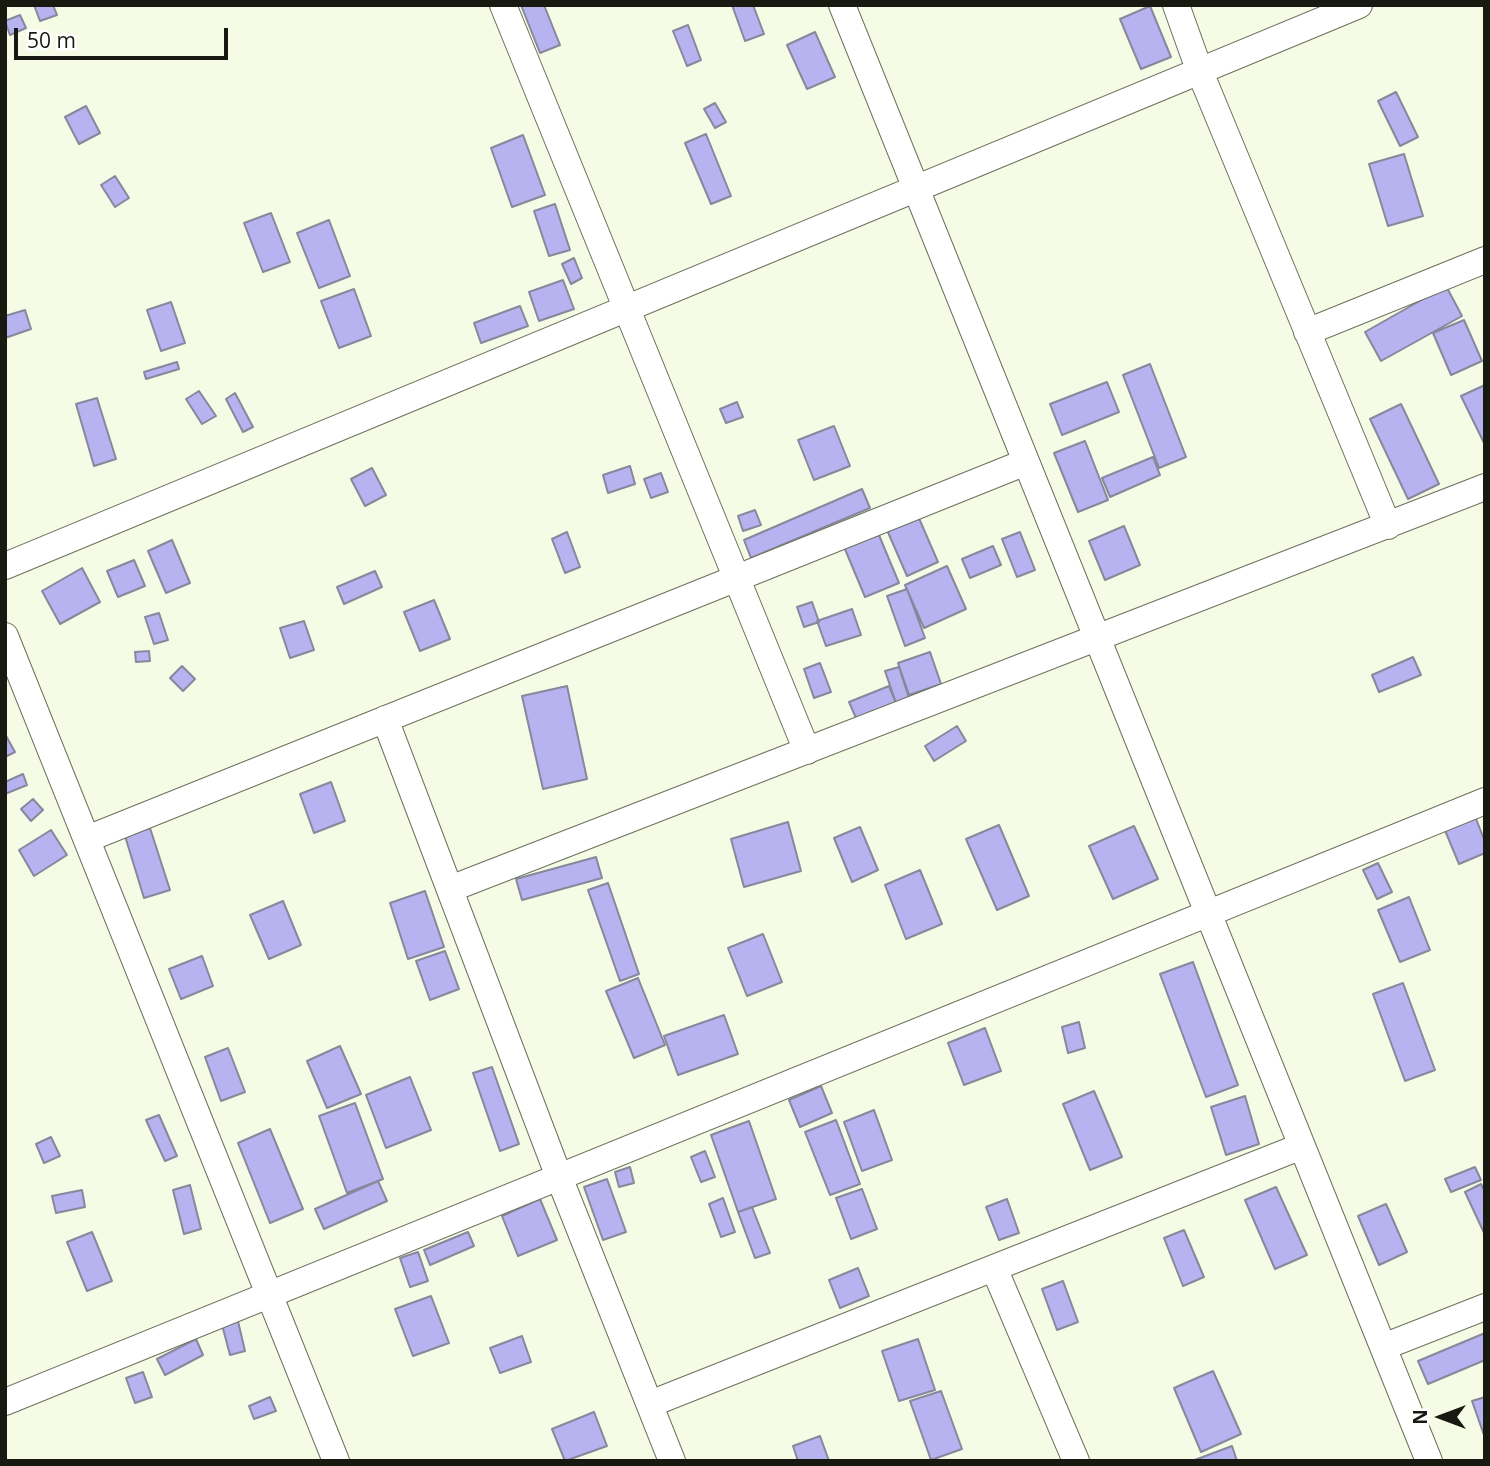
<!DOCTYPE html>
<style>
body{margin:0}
#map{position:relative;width:1490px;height:1466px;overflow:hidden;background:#f5fbe4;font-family:"Open Sans",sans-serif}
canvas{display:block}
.frame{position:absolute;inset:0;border:7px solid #181a12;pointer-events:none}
.north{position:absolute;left:1406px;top:1382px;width:70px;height:70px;-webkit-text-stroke:5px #fff;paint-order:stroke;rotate:270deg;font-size:19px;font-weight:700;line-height:28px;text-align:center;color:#181a12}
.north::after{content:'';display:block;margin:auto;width:24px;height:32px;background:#181a12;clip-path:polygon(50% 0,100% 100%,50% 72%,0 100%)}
.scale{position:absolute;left:14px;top:28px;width:214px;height:32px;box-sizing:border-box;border:4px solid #181a12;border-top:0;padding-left:9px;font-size:21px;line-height:24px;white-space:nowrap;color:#181a12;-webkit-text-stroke:5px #fff;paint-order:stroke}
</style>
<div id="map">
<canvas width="1490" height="1466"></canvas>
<div class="frame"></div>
<div class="north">N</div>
<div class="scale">50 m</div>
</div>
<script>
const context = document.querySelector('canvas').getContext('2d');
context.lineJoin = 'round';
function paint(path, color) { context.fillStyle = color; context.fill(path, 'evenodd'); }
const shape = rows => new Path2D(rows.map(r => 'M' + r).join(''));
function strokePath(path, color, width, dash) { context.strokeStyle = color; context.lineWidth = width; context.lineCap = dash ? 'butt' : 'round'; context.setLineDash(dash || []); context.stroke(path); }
const building = shape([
 [34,5,53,5,57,15,40,21,34,5],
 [521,5,544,5,560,45,540,53,521,5],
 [732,5,753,5,764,34,745,41,732,5],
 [1150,6,1171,57,1141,69,1120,19,1150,6],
 [20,15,26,28,10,35,5,21,20,15],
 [688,25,701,60,687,66,673,31,688,25],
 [815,32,835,77,807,89,787,45,815,32],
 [1396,92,1418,137,1400,146,1378,101,1396,92],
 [715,103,726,122,715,128,704,109,715,103],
 [86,106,100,133,79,144,65,117,86,106],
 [706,134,731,196,711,204,685,143,706,134],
 [523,135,545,195,512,207,491,148,523,135],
 [1404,154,1423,216,1388,226,1369,164,1404,154],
 [115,176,129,198,115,207,101,185,115,176],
 [555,204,570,250,549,256,534,211,555,204],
 [271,213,290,262,263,272,244,223,271,213],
 [329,220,350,276,319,288,297,233,329,220],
 [574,258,582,278,571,284,562,264,574,258],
 [563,280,574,309,539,321,529,292,563,280],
 [1446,286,1462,316,1381,361,1365,332,1446,286],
 [354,289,371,336,339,348,321,301,354,289],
 [171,302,185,343,161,351,147,310,171,302],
 [520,306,528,326,481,343,474,323,520,306],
 [25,310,31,329,5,338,5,316,25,310],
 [1464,320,1482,361,1451,375,1433,333,1464,320],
 [177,362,179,369,146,379,144,372,177,362],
 [1150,364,1186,457,1159,468,1123,375,1150,364],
 [1107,382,1119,412,1062,435,1050,404,1107,382],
 [1485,385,1485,445,1461,396,1485,385],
 [199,391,216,416,202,424,186,399,199,391],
 [235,393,253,427,243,432,226,399,235,393],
 [97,398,116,459,94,466,76,404,97,398],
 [737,402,743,417,726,423,720,409,737,402],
 [1401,404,1439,484,1408,499,1370,419,1401,404],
 [834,426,850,466,814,480,798,440,834,426],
 [1085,441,1108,500,1078,512,1054,453,1085,441],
 [1153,457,1160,475,1110,497,1102,478,1153,457],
 [630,466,635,484,608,493,603,475,630,466],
 [372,468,386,495,365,506,351,479,372,468],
 [661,473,668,492,651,498,644,479,661,473],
 [862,489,870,508,751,558,744,540,862,489],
 [755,510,761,525,743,531,738,516,755,510],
 [918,516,938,562,907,576,887,530,918,516],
 [1124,526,1140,565,1105,580,1089,541,1124,526],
 [876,528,899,583,865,597,842,542,876,528],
 [567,532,580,567,565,573,552,539,567,532],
 [1020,532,1035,570,1017,577,1002,539,1020,532],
 [172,540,190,583,166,593,148,551,172,540],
 [993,546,1001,565,970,578,962,559,993,546],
 [134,560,145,586,118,597,107,571,134,560],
 [947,566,966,609,924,628,905,585,947,566],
 [82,568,100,602,60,624,42,591,82,568],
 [375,571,382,587,344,604,337,587,375,571],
 [907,589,925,638,905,646,887,596,907,589],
 [434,600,450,639,420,651,404,612,434,600],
 [812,602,819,622,804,627,797,607,812,602],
 [852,609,861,635,826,646,817,621,852,609],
 [159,613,168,640,154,644,145,617,159,613],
 [304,621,314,650,290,658,280,628,304,621],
 [149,651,150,661,136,662,135,652,149,651],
 [930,652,941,684,909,695,898,663,930,652],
 [1413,657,1421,675,1379,692,1372,675,1413,657],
 [820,663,831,692,814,698,804,669,820,663],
 [182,666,195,679,183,691,170,678,182,666],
 [899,667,909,698,896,703,885,671,899,667],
 [567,686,587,779,543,789,522,696,567,686],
 [889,686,896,703,856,718,849,702,889,686],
 [957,726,966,741,934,761,925,746,957,726],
 [5,734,15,752,5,757,5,734],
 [23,774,27,785,5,794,5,782,23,774],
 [331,782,345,821,314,833,300,794,331,782],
 [33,799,43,810,31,821,21,809,33,799],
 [1475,816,1485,842,1485,853,1459,864,1444,828,1475,816],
 [788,822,801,871,744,887,731,839,788,822],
 [999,825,1029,896,997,910,966,839,999,825],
 [1134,826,1158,879,1113,899,1089,846,1134,826],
 [860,827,878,870,852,882,834,838,860,827],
 [150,828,170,890,144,898,125,836,150,828],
 [51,830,67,855,34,876,19,850,51,830],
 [596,857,602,878,522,900,516,879,596,857],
 [1378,863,1392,892,1377,899,1363,870,1378,863],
 [920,870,942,924,906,939,885,885,920,870],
 [608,883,639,974,620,981,588,890,608,883],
 [425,891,444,947,408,959,390,903,425,891],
 [1409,897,1430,950,1400,962,1378,910,1409,897],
 [283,901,301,945,269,959,250,915,283,901],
 [763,934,782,982,747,996,728,948,763,934],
 [445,951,459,989,430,1000,416,961,445,951],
 [202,956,213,986,181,999,169,969,202,956],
 [1193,962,1238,1085,1206,1097,1160,974,1193,962],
 [638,978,665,1045,634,1058,606,991,638,978],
 [1403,983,1435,1070,1405,1081,1373,994,1403,983],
 [724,1015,738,1054,678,1075,664,1036,724,1015],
 [1079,1022,1085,1048,1068,1053,1062,1027,1079,1022],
 [985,1028,1001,1071,964,1085,948,1043,985,1028],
 [340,1046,361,1094,327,1108,307,1061,340,1046],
 [228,1048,245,1092,221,1101,205,1057,228,1048],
 [492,1067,519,1144,500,1151,473,1073,492,1067],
 [410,1077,431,1130,386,1148,366,1095,410,1077],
 [821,1086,832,1113,800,1127,789,1100,821,1086],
 [1094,1091,1122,1157,1090,1170,1063,1104,1094,1091],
 [1245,1096,1259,1144,1226,1155,1211,1107,1245,1096],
 [355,1103,383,1179,347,1193,319,1116,355,1103],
 [874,1110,892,1160,862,1171,844,1122,874,1110],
 [159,1115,177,1156,165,1161,146,1120,159,1115],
 [836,1120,860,1184,830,1195,805,1132,836,1120],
 [749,1121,776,1199,738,1212,711,1135,749,1121],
 [270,1129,303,1209,270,1223,238,1143,270,1129],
 [51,1137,60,1156,44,1163,36,1144,51,1137],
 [705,1151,715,1177,701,1182,691,1157,705,1151],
 [630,1167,634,1183,619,1187,615,1172,630,1167],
 [1475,1167,1481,1180,1451,1192,1445,1179,1475,1167],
 [607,1179,626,1232,603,1240,584,1187,607,1179],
 [378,1181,387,1201,324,1229,315,1209,378,1181],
 [1481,1184,1485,1192,1485,1235,1465,1192,1481,1184],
 [190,1185,201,1229,184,1234,173,1190,190,1185],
 [1276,1187,1307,1255,1275,1269,1245,1200,1276,1187],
 [862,1189,877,1229,851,1239,836,1198,862,1189],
 [82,1190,85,1207,56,1213,52,1196,82,1190],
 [723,1198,735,1232,721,1237,709,1204,723,1198],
 [540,1199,557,1240,518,1256,502,1216,540,1199],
 [1007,1199,1019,1233,999,1240,986,1207,1007,1199],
 [1386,1204,1407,1252,1379,1265,1358,1216,1386,1204],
 [752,1207,770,1253,755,1258,738,1212,752,1207],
 [1184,1230,1204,1277,1183,1286,1164,1238,1184,1230],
 [92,1232,112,1281,87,1291,67,1242,92,1232],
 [468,1232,474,1246,430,1265,424,1250,468,1232],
 [418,1252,428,1281,410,1287,400,1258,418,1252],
 [858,1268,869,1296,840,1308,829,1280,858,1268],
 [1063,1281,1078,1322,1057,1330,1042,1289,1063,1281],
 [431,1296,449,1343,413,1356,395,1309,431,1296],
 [237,1317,245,1351,230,1355,221,1321,237,1317],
 [1485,1333,1485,1360,1428,1384,1418,1361,1485,1333],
 [522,1336,531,1362,500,1373,490,1348,522,1336],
 [196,1339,203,1355,165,1375,157,1359,196,1339],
 [918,1339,935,1390,899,1401,882,1351,918,1339],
 [1213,1371,1241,1434,1201,1452,1174,1388,1213,1371],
 [143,1372,152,1397,135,1403,126,1378,143,1372],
 [941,1391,962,1449,931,1460,910,1401,941,1391],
 [270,1397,276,1411,254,1419,249,1406,270,1397],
 [1485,1397,1485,1438,1472,1401,1485,1397],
 [594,1412,607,1446,565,1461,552,1429,594,1412],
 [820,1436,829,1461,798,1461,793,1446,820,1436],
 [1232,1446,1237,1461,1192,1461,1232,1446]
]);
paint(building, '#b7b2f0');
strokePath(building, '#88879c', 2);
const minor = shape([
 [503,5,807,751],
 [842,5,1429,1461],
 [1176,5,1200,72,1388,526],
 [1307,332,1485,260],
 [5,566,1359,5],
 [5,636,336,1461],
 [385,719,559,1177,672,1461],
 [87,839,1026,462],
 [450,889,1485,487],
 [994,1268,1076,1461],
 [1383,1347,1485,1307],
 [5,1402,1485,801],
 [650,1404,1302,1146]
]);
strokePath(minor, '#6b705c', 28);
strokePath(minor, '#fff', 26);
</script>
